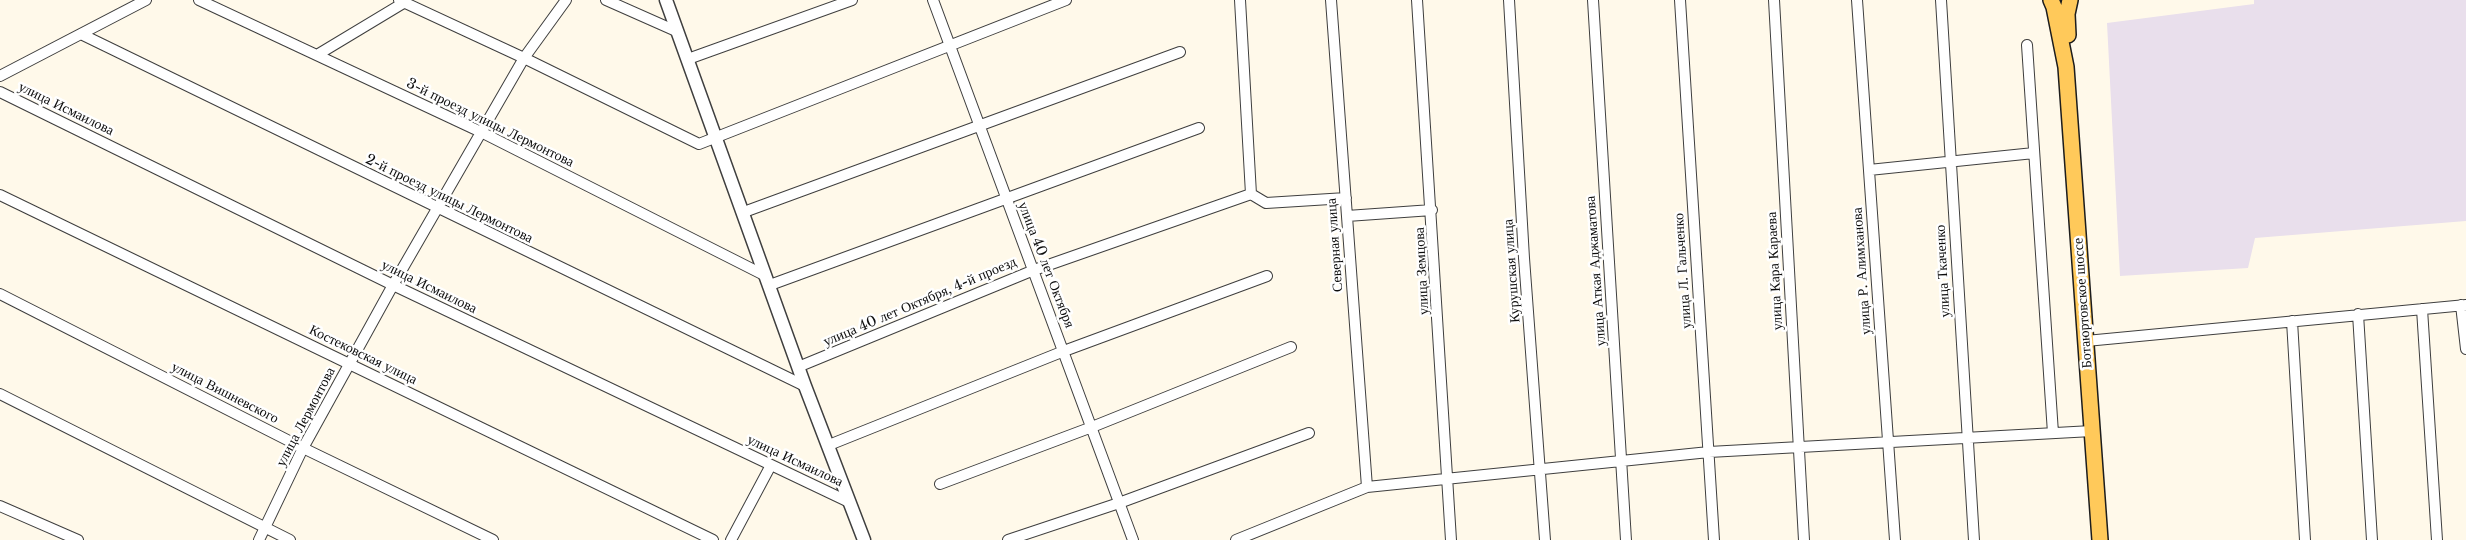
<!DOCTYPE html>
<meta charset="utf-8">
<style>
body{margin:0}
canvas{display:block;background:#fff9ea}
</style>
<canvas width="2466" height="540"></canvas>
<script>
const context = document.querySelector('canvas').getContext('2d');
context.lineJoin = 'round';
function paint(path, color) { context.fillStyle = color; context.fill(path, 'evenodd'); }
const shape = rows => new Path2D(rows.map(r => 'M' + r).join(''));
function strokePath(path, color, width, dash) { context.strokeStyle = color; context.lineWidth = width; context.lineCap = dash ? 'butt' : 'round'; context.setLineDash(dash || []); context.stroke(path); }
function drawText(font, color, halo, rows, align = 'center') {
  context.font = font + ' "Libre Baskerville",serif'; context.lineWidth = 5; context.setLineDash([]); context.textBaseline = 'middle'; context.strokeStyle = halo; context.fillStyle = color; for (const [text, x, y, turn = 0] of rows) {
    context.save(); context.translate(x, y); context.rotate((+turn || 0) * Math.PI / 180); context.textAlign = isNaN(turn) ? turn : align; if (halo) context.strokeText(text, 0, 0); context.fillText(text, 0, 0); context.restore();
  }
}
paint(shape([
 [2254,0,2466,0,2466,221,2255,238,2248,268,2120,276,2107,23,2254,4]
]), '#e9dfec');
const minor = shape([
 [199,0,481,132,766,276],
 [399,0,524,58,699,144,1066,0],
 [606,0,676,31],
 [933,0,1133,540],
 [1240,0,1251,194,1266,203,1346,198],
 [1331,0,1367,487],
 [1417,0,1451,540],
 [1509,0,1524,258,1545,540],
 [1593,0,1626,540],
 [1680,0,1714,540],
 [1774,0,1804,540],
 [1857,0,1895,540],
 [1941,0,1974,540],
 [83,35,805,386],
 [2027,45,2053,433],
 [317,55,405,2],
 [688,59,852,0],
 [0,76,146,0],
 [0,92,393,285,849,502],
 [1869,170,2034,153],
 [0,195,713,540],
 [744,212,1180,52],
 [1347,216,1432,210],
 [770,285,1199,128],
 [0,294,303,448,493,540],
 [2461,305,2466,349],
 [2422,309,2437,540],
 [2358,314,2372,540],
 [2292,321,2305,540],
 [2086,341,2466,305],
 [798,367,1034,270,1251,194],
 [0,394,290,540],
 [829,445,1064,351,1267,276],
 [940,484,1092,427,1291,347],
 [0,506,78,540],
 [259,540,303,448,393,285,524,58,566,0],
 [731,540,771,465],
 [1008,540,1119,503,1309,433],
 [1236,540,1367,487,1709,452,2092,431]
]);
const tertiary = shape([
 [666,0,805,386,864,540]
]);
const primary = shape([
 [2051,0,2054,7,2066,67,2100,540],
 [2068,35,2067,14,2070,0]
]);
strokePath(minor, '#3f3f3f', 12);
strokePath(tertiary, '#3f3f3f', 15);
strokePath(primary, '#1d1d1d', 18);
strokePath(minor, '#fff', 10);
strokePath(tertiary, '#fff', 12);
strokePath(primary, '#ffc95a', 15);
drawText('14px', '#0c0c0c', '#fff', [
 ["улица Исмаилова",66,109,26],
 ["3-й проезд улицы Лермонтова",490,123,26],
 ["2-й проезд улицы Лермонтова",449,199,26],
 ["Северная улица",1335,245,-94],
 ["улица 40 лет Октября",1046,265,69],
 ["улица Земцова",1422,271,-93],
 ["Курушская улица",1512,271,-94],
 ["улица Аткая Аджаматова",1596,271,-94],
 ["улица Л. Гальченко",1683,271,-94],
 ["улица Кара Караева",1775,271,-93],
 ["улица Р. Алимханова",1862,271,-94],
 ["улица Ткаченко",1943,271,-93],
 ["улица Исмаилова",429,287,26],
 ["улица 40 лет Октября, 4-й проезд",920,302,-23],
 ["Ботаюртовское шоссе",2083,303,-94],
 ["Костековская улица",363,355,26],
 ["улица Вишневского",225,393,27],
 ["улица Лермонтова",306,417,-62],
 ["улица Исмаилова",795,461,25]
]);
</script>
